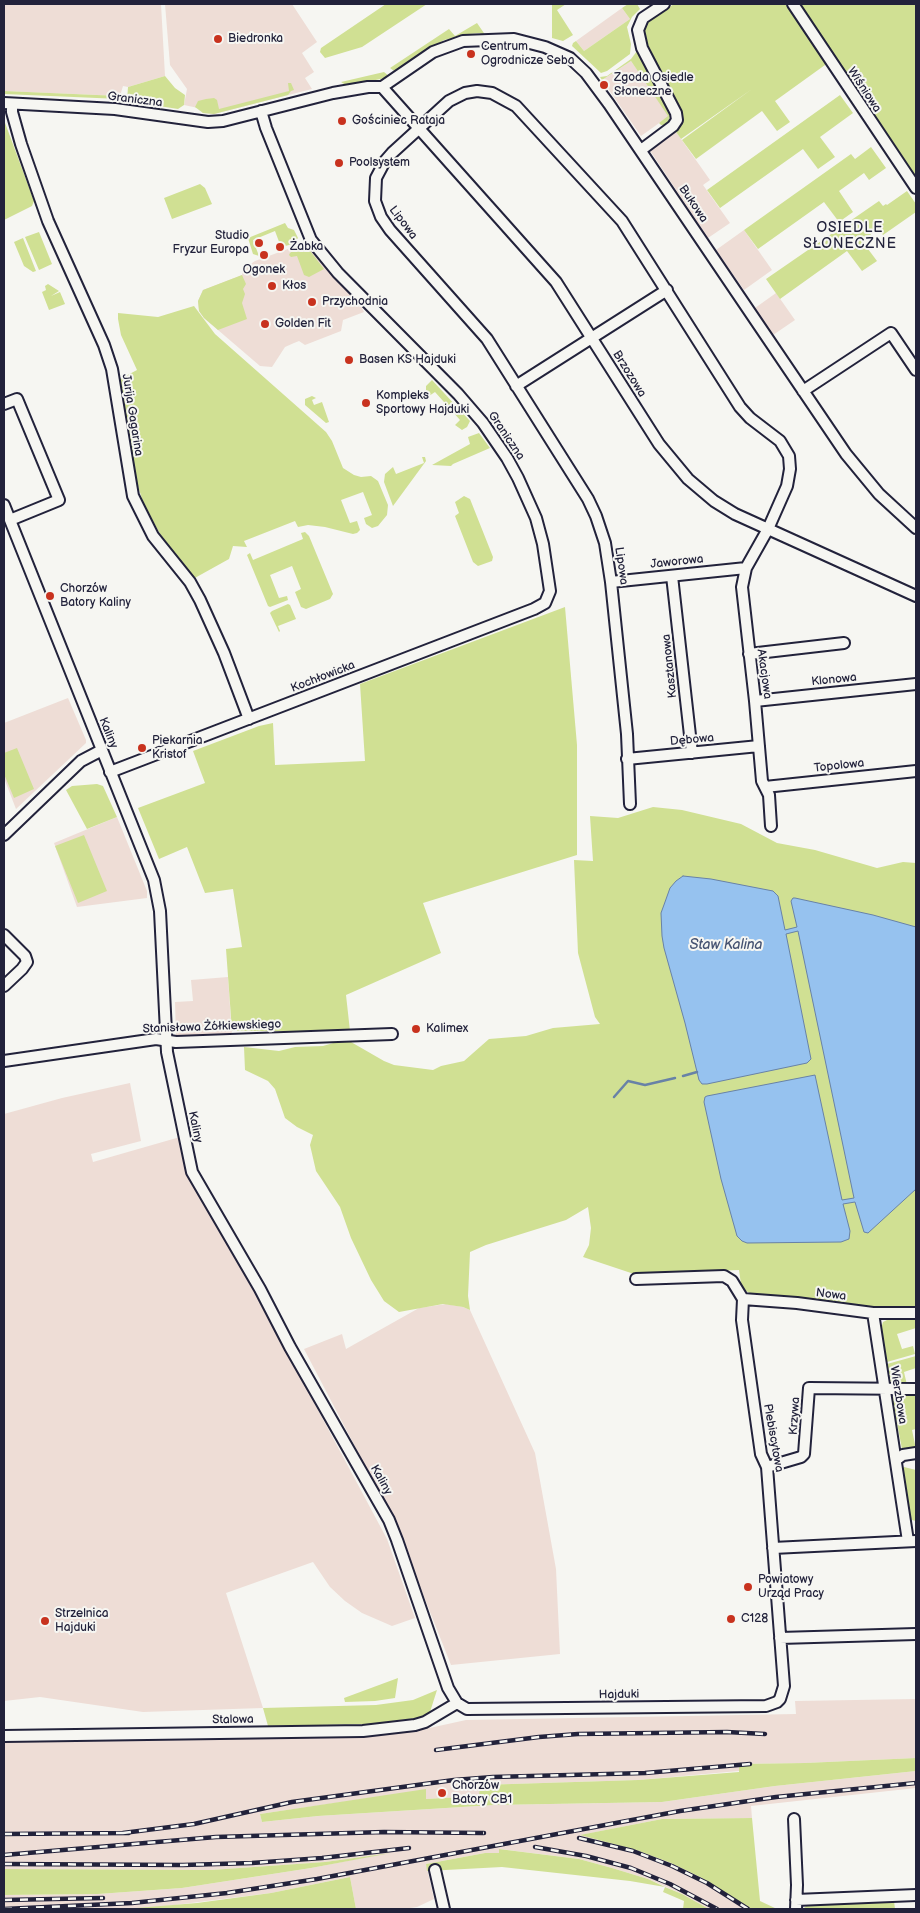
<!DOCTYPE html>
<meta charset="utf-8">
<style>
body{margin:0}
#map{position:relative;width:920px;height:1913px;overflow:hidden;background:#f6f6f2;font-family:"Balsamiq Sans",sans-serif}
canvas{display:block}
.frame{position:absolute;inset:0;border:5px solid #22223b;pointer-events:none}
</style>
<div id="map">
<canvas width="920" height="1913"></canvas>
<div class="frame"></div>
</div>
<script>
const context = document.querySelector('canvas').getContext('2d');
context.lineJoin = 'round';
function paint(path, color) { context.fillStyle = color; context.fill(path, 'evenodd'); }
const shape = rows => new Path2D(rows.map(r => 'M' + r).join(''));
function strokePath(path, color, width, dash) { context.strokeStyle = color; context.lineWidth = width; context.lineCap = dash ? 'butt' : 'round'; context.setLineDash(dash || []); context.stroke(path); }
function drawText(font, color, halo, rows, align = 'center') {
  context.font = font + ' "Balsamiq Sans",sans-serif'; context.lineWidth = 4; context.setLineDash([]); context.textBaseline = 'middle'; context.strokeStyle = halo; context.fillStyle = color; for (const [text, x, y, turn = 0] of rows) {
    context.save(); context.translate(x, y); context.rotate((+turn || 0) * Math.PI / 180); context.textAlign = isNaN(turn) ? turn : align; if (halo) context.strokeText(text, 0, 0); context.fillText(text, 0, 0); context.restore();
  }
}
paint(shape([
 [4,4,161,4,165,76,128,87,123,86,120,96,4,91],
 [165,4,292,4,317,42,302,53,314,72,305,78,312,89,214,114,203,113,198,108,184,105,187,89,170,65],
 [622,8,630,19,584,51,576,41],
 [631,61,669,116,641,136,602,80],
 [674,129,710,180,703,185,730,223,708,238,649,149],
 [744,230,772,270,744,290,716,250],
 [307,242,359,302,364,312,343,320,341,331,305,345,299,341,294,343,285,347,272,367,260,366,204,318,199,311,198,301,203,290,242,275,243,269,255,261],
 [776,293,795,320,773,335,755,308],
 [68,698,86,740,86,743,16,809,4,778,4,723],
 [117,817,147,891,147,898,77,907,54,843],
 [228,977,232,1036,176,1038,175,1002,193,1001,191,980],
 [130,1083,141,1141,91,1154,93,1162,180,1137,188,1170,265,1311,387,1539,415,1618,392,1626,362,1613,345,1601,330,1587,313,1562,226,1593,263,1708,143,1712,40,1697,4,1701,4,1114,62,1098],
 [446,1304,463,1307,470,1310,535,1453,556,1569,560,1654,451,1665,394,1521,304,1349,342,1334,346,1349,419,1308],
 [916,1699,916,1758,805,1763,739,1764,739,1771,638,1780,480,1785,480,1796,426,1799,426,1790,260,1814,262,1822,318,1816,494,1805,662,1802,775,1786,916,1771,916,1788,751,1806,752,1818,662,1819,581,1835,636,1850,671,1863,702,1878,751,1909,709,1909,682,1894,648,1879,612,1868,579,1859,500,1849,500,1853,485,1853,426,1864,434,1899,417,1907,404,1909,356,1909,350,1877,271,1893,159,1907,124,1909,4,1909,4,1895,98,1894,182,1888,311,1868,378,1855,325,1862,211,1870,4,1869,4,1741,363,1736,425,1729,466,1720,796,1714,795,1701]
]), '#eeddd6');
paint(shape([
 [386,4,427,4,362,47,325,58,320,52,321,48],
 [552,4,566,4,557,10,573,35,563,41,552,38],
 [628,4,637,4,640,9,632,17,627,27,631,44,630,54,607,71,601,73,572,46,573,43,576,41,584,51,630,19,622,8],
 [674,4,789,4,827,61,825,65,775,101,790,122,777,131,762,111,696,159,682,140,752,89,681,139,674,129,679,125,644,47,642,25,656,11,659,14],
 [798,4,916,4,916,179,874,115,867,103,870,101,862,88,855,93],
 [477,23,486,36,482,36,480,33,469,34,444,40,400,67,399,71,397,73,390,68,449,29,455,36],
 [637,51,639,52,671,113,668,122,665,125,661,125,659,123,668,116,631,61,602,80,600,77,607,76,631,59],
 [384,72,390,77,347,86,341,82],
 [165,76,175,88,185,95,184,105,178,109,127,101,128,87],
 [288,83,291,83,294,90,291,91,288,95,214,114,203,113,195,107,198,101,206,99,214,98,217,100,219,109,289,91],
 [4,91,120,96,120,99,4,94],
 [840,95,853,113,820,137,835,157,818,169,803,149,720,208,707,190],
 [4,120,34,201,32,206,4,220],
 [871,147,886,168,869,180,864,173,839,191,853,212,839,222,824,202,758,249,744,230,851,154,855,159],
 [200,184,205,188,212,204,172,219,164,198],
 [907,191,916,204,916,212,883,235,878,229,862,241,877,261,862,271,847,251,780,299,766,279,879,201,883,206,886,204,887,205],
 [285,223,288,228,294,230,298,238,293,244,281,247,275,231,253,240,259,256,253,254,248,238],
 [39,232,52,264,39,270,25,237],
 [23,238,36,271,33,272,24,266,14,242],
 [304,243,324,269,309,277,304,275,297,256,291,257,289,255,290,253],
 [242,275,246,284,243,289,245,294,242,303,247,319,218,330,204,318,199,311,198,301,203,290],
 [48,284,59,291,51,296,60,292,65,304,49,310,42,292,46,290,45,286],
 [194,306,215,334,326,432,332,441,343,468,354,475,361,477,371,476,378,481,388,505,387,515,378,526,372,528,366,524,364,518,372,515,363,492,341,500,350,523,357,521,360,530,357,533,353,534,325,527,308,525,298,527,295,521,244,541,247,547,233,546,229,559,193,579,162,537,145,508,137,483,120,379,137,370,121,335,118,319,118,313,158,317],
 [432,380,470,421,467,427,462,430,455,425,460,420,435,392,429,396,426,391,426,386],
 [312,396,316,398,312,400,314,405,322,402,329,422,326,423,305,405,305,399],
 [479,433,490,448,453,464,451,466,432,465,470,444,468,437],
 [422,457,425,457,426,461,393,506,384,482,385,474,393,467,396,474,424,463],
 [464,496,470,499,493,557,492,561,478,566,473,562,455,516,459,513,455,502],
 [305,532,309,536,333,594,330,599,306,609,301,607,295,592,301,589,292,566,270,575,279,598,287,596,288,600,270,607,268,606,247,555,250,553,253,560,303,539,301,533],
 [288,604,290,605,296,619,278,626,280,631,279,632,270,613,272,611],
 [565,607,577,745,577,855,423,903,441,953,346,995,350,1031,232,1031,226,949,242,947,233,889,205,893,187,847,159,859,138,808,205,783,193,751,259,726,273,723,275,765,365,761,360,684],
 [17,748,34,789,14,798,4,774,4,753],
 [97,784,103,786,117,817,87,829,66,790,72,786],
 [653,807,682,810,741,824,777,843,815,850,877,868,903,862,916,863,916,1309,873,1308,753,1295,746,1291,741,1284,739,1270,634,1274,583,1257,589,1245,591,1228,588,1207,566,1220,486,1245,470,1252,468,1296,470,1310,463,1307,443,1304,399,1312,384,1301,371,1280,351,1238,340,1207,316,1171,310,1145,313,1135,297,1127,285,1118,275,1089,268,1081,245,1070,244,1047,279,1051,295,1047,323,1046,340,1041,351,1042,384,1061,394,1065,433,1070,441,1066,464,1061,489,1039,526,1036,553,1028,600,1024,595,1017,578,953,574,860,593,861,590,816,618,818],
 [84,835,107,891,78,903,55,846],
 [916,1319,916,1328,897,1334,902,1349,913,1346,915,1354,887,1362,881,1329,883,1322,887,1320],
 [916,1356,916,1368,904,1372,907,1385,916,1383,916,1386,894,1385,891,1383,887,1364],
 [916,1392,916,1429,912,1430,916,1449,902,1449,892,1397,897,1393],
 [904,1467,916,1470,916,1521,912,1520,909,1515,902,1470],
 [398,1678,395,1698,375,1701,345,1702,344,1698],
 [437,1690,430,1712,424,1717,370,1724,268,1726,263,1708,376,1705,413,1700],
 [916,1758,916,1771,775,1786,662,1802,494,1805,318,1816,262,1822,260,1814,426,1789,426,1799,479,1796,480,1785,638,1780,739,1772,739,1764,805,1763],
 [752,1818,760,1901,777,1909,751,1909,702,1878,671,1863,636,1850,580,1835,662,1819],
 [499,1849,579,1859,612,1868,648,1879,665,1887,682,1894,709,1909,683,1909,684,1901,663,1892,665,1887,630,1881,502,1867,427,1871,426,1864,485,1853,499,1853],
 [391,1853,311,1868,182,1888,98,1894,4,1895,4,1869,211,1870,325,1862],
 [350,1877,356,1909,124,1909,197,1903,271,1893],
 [894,1901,895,1909,803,1909,806,1906]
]), '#d0e093');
const water = shape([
 [683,876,711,879,773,891,778,896,785,930,797,927,791,901,793,898,795,898,873,915,916,927,916,1189,868,1233,864,1232,855,1202,843,1204,850,1231,849,1239,841,1242,747,1243,742,1241,737,1236,721,1179,704,1102,705,1097,707,1096,815,1075,842,1200,854,1198,798,931,786,934,811,1059,807,1063,707,1084,702,1084,699,1080,685,1023,664,948,662,936,661,913,665,902,670,888,676,881,683,876]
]);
paint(water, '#96c2ef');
strokePath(water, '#6882a7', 1);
strokePath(shape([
 [683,1076,697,1072],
 [614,1097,628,1081,645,1085,675,1078]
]), '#6882a7', 2.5);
const minor = shape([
 [793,4,916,188],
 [382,87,433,52,463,41,514,39,545,47,570,58,586,73,609,104,846,454,879,494,916,528],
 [382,87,556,282,659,444,688,479,714,501,735,514,916,596],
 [4,103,115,109,208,122,223,121,333,93,368,87,382,87],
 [12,104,12,112,21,144,48,221,104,345,112,369,133,496,153,536,190,582,200,600,224,653,249,719],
 [641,150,673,126,677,120,676,113,642,48,638,30,643,18,664,4],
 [516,386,667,290],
 [803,391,891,333,916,370],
 [4,404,17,399,59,500,10,520],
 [4,505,154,880,160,911,167,1052,192,1172,260,1289,290,1347,389,1520,397,1540,448,1688,457,1703,467,1709,766,1706,777,1702,780,1699,784,1686,767,1467,761,1454,742,1320,743,1299,732,1281,724,1276,636,1279],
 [672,576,692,753],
 [611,582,746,568],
 [749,654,844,643],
 [755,701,916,684],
 [627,759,759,746],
 [110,772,534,609,545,603,550,591,543,544,536,518,518,478,507,458,483,423,458,394,338,273,311,240,266,128,261,111],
 [765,787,916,771],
 [630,804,627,734,611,582,605,543,596,516,588,499,487,339,390,230,381,217,375,201,376,178,385,161,392,153,449,101,465,93,477,91,492,93,516,106,622,221,740,407,750,418,780,441,789,456,790,469,787,486,768,529,746,568,742,587,755,701,762,781,769,795,771,826],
 [4,835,81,761,102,750],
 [4,935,25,956,27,962,22,969,4,986],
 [4,1061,156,1039,176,1042,392,1034],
 [743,1299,797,1303,873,1313,916,1313],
 [873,1313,908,1541],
 [896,1460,903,1455,916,1453],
 [767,1467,801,1457,804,1454,809,1388,916,1389],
 [773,1548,916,1541],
 [780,1638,916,1634],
 [4,1736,363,1731,415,1725,425,1722,457,1703],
 [794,1819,797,1885,796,1909],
 [435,1870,444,1909],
 [796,1900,916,1895]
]);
strokePath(minor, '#22223b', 14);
strokePath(minor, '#f6f6f2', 10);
const rail = shape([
 [436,1750,539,1737,578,1734,727,1732,765,1734],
 [123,1833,194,1824,292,1802,454,1780,493,1777,645,1773,750,1764],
 [4,1834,129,1833],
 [579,1838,633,1851,672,1866,707,1883,748,1909],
 [535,1847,586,1856,631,1868,670,1884,717,1909],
 [4,1855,216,1837,384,1832,484,1833],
 [4,1864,183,1865,252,1863,322,1858,409,1848],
 [4,1900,103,1898],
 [4,1909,132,1903,227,1893,317,1879,680,1811,776,1797,916,1783]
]);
strokePath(rail, '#22223b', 4.5);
strokePath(rail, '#f6f6f2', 2.5, [8]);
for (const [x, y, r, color] of [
 [218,39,5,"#c8321e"],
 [471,54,5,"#c8321e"],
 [604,85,5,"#c8321e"],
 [342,121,5,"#c8321e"],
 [339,163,5,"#c8321e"],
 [259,243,5,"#c8321e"],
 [280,247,5,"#c8321e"],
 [264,255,5,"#c8321e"],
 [272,286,5,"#c8321e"],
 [312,302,5,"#c8321e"],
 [265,324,5,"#c8321e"],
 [349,360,5,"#c8321e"],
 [366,403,5,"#c8321e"],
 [50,596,5,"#c8321e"],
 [142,748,5,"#c8321e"],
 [416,1029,5,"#c8321e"],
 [748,1587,5,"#c8321e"],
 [731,1619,5,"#c8321e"],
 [45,1621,5,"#c8321e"],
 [442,1793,5,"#c8321e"]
]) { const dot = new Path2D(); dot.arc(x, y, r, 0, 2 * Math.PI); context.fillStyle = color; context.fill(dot); strokePath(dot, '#f6f6f2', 2); }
drawText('12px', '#22223b', '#f6f6f2', [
 ["Biedronka",228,39],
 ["Centrum",481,47],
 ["Ogrodnicze Seba",481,61],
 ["Zgoda Osiedle",614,78],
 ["Słoneczne",614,92],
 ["Gościniec Rataja",352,121],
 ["Poolsystem",349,163],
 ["Studio",249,236,"right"],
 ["Fryzur Europa",249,250,"right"],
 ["Żabka",290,247],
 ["Ogonek",264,270,"center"],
 ["Kłos",282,286],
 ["Przychodnia",322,302],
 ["Golden Fit",275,324],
 ["Basen KS Hajduki",359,360],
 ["Kompleks",376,396],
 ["Sportowy Hajduki",376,410],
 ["Chorzów",60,589],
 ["Batory Kaliny",60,603],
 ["Piekarnia",152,741],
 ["Kristof",152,755],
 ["Kalimex",426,1029],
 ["Powiatowy",758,1580],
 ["Urząd Pracy",758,1594],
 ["Strzelnica",55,1614],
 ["Hajduki",55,1628],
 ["C128",741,1619],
 ["Chorzów",452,1786],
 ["Batory CB1",452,1800]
], 'left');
drawText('12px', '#22223b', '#f6f6f2', [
 ["Wiśniowa",864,90,57],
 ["Graniczna",135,100,7],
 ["Bukowa",693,204,56],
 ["Lipowa",403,223,53],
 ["Brzozowa",629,374,58],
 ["Jurija Gagarina",132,415,81],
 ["Graniczna",506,436,56],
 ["Jaworowa",677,562,-6],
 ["Lipowa",621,566,82],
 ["Kasztanowa",670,666,-96],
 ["Akacjowa",764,674,82],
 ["Kochłowicka",323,677,-21],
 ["Klonowa",834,680,-6],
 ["Kaliny",108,733,68],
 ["Dębowa",692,740,-5],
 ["Topolowa",839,766,-6],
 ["Stanisława Żółkiewskiego",212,1027,-2],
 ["Kaliny",195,1127,78],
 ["Nowa",831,1295,7],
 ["Wierzbowa",898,1395,81],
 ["Krzywa",795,1416,-86],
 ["Plebiscytowa",773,1438,80],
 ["Kaliny",381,1480,61],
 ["Hajduki",619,1695,-1],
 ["Stalowa",233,1720,-1]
]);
context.letterSpacing = '1px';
drawText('14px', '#22223b', '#f6f6f2', [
 ["OSIEDLE",850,228],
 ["SŁONECZNE",850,244]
]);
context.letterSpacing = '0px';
drawText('italic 14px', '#455271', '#f6f6f2', [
 ["Staw Kalina",726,945]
]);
</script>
